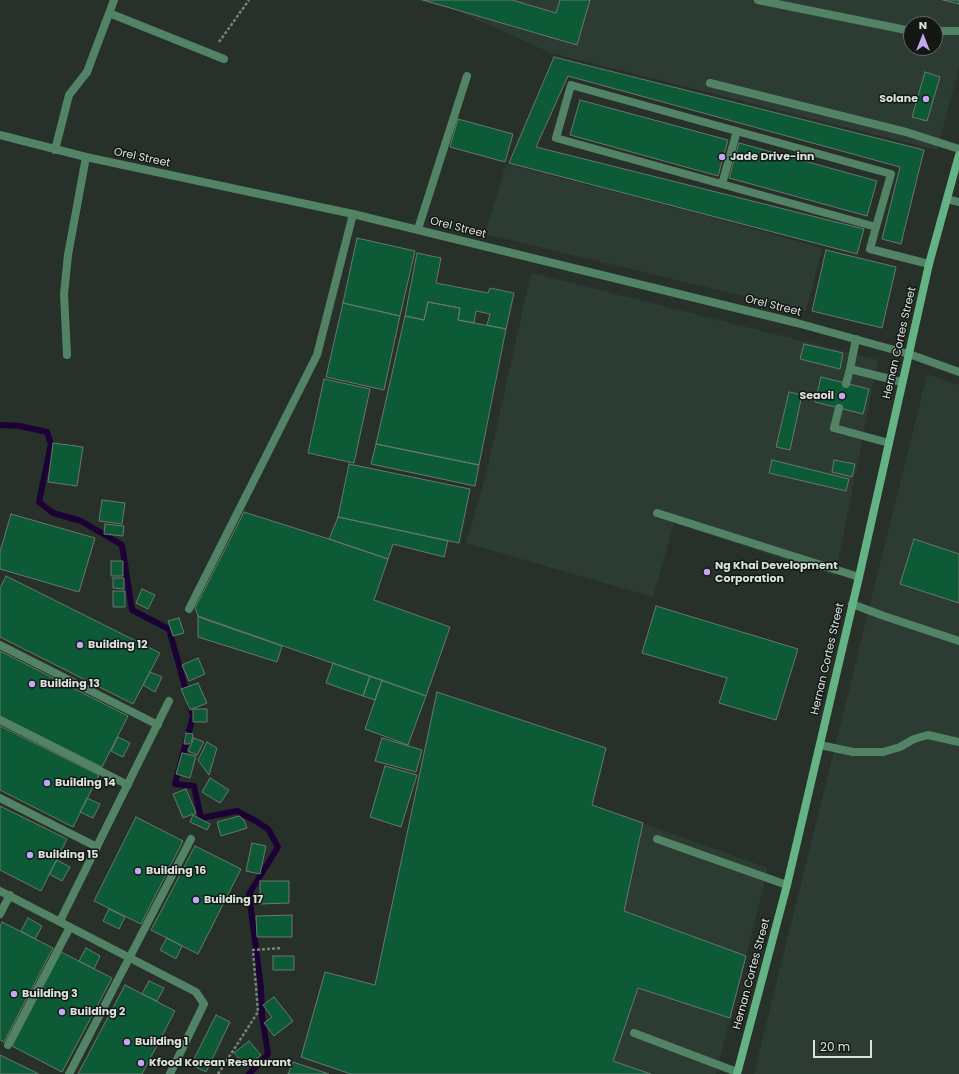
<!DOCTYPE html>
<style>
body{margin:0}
#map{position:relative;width:959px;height:1074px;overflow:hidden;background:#27312a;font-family:Poppins,sans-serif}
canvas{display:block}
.north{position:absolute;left:903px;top:16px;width:40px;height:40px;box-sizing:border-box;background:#131815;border:1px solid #636965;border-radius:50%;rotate:0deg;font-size:11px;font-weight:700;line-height:16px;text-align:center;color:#dbe2dd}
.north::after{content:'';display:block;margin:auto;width:14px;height:18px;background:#c4a7f1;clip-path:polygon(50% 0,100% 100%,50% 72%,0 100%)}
.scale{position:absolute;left:813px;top:1040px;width:59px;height:18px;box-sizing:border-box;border:2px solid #dbe2dd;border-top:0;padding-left:5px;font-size:12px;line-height:14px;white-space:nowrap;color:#dbe2dd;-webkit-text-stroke:3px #131815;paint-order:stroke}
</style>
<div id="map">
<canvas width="959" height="1074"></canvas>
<div class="north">N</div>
<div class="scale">20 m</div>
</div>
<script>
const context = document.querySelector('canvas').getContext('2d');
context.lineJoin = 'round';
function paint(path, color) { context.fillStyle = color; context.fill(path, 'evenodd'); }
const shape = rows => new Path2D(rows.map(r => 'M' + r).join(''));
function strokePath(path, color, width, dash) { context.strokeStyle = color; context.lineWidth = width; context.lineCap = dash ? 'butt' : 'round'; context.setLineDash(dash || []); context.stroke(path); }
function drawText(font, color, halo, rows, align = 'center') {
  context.font = font + ' Poppins,sans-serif'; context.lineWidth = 3; context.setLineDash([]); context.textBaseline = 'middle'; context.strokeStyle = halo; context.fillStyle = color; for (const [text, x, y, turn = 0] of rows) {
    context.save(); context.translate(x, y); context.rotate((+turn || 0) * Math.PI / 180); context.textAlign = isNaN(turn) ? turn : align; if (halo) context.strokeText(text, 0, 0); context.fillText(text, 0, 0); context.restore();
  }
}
paint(shape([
 [416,0,959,0,959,68,937,150,551,53,453,9],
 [911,24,935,24,935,48,911,48],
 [506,164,700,214,822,248,806,311,485,234],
 [531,273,878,360,835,576,674,523,653,597,466,543,486,475],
 [927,374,959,385,959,1074,754,1074],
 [437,692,606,748,592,805,768,868,716,1074,351,1074,301,1057,325,972,375,985]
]), '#2c3c32');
strokePath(shape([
 [0,425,20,426,47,432,51,444,39,502,53,513,81,521,122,545,132,610,169,629,193,716,175,784,194,786,201,818,237,811,254,820,268,829,278,847,249,894,261,988,262,1016,268,1054,249,1074]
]), '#1c0135', 6);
const building = shape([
 [423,0,512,0,556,13,560,0,590,0,577,45,423,0],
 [943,0,959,0,959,4,943,0],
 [554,57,924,150,901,244,882,239,900,167,568,76,536,147,864,229,857,254,509,163,554,57],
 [925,72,940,77,927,121,912,117,925,72],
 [580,100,728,140,718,176,570,135,580,100],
 [458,119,513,134,505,162,450,147,458,119],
 [739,143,877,181,867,216,729,178,739,143],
 [357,238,415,251,400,316,343,303,357,238],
 [826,250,896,267,882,328,812,311,826,250],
 [417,253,441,258,436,283,488,293,490,288,514,293,506,329,487,325,490,314,476,311,474,323,458,320,460,308,428,302,424,320,405,316,417,253],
 [428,302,460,308,458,320,506,329,479,465,376,444,405,316,424,320,428,302],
 [343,303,400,316,384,390,326,377,343,303],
 [804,344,843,353,840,369,800,359,804,344],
 [821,377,869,389,863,414,815,402,821,377],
 [324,379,370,389,354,463,308,453,324,379],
 [789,392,802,395,790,450,776,447,789,392],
 [53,443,83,447,77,486,48,482,53,443],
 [376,444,479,465,475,486,371,464,376,444],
 [772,460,849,479,846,491,769,473,772,460],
 [834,460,855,464,852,477,832,472,834,460],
 [349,464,470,489,459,543,338,517,349,464],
 [102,500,125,503,122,524,99,521,102,500],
 [244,512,329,539,388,559,374,600,450,627,426,696,198,616,195,608,244,512],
 [11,514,95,538,79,592,0,569,0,552,11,514],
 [338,517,448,541,444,557,393,544,388,559,329,539,338,517],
 [105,524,124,526,123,536,104,534,105,524],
 [914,539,959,554,959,603,900,584,914,539],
 [111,561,123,561,123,576,111,576,111,561],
 [6,576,160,653,133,704,0,637,0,588,6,576],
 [113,578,124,578,124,589,113,588,113,578],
 [142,589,155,595,148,609,136,603,142,589],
 [113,591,125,591,125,607,113,607,113,591],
 [656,606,798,649,776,720,719,703,727,678,642,653,656,606],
 [198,616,204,619,282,646,277,662,198,637,198,616],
 [179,618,184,633,173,636,168,621,179,618],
 [0,651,128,716,102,767,0,716,0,651],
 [198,658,205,674,189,681,182,665,198,658],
 [333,663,370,676,363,696,326,683,333,663],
 [150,672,162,677,155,692,143,685,150,672],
 [370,676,382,680,375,700,363,696,370,676],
 [382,680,426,696,408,745,365,729,382,680],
 [198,683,207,703,190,710,181,689,198,683],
 [437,692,606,748,592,805,643,823,624,911,746,956,730,1018,638,988,613,1061,651,1074,351,1074,301,1057,325,972,375,985,437,692],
 [193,709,207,709,207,722,193,722,193,709],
 [0,726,99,775,73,827,0,790,0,726],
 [186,733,193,734,192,740,189,744,184,744,186,733],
 [118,737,130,743,123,757,111,751,118,737],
 [194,738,204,742,197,755,188,751,194,738],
 [382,738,422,750,416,772,375,761,382,738],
 [207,742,217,748,209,775,198,760,207,742],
 [182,753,196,756,190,778,176,774,182,753],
 [385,766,417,775,401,827,370,817,385,766],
 [210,778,229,790,220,803,202,792,210,778],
 [186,789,196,813,183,818,173,794,186,789],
 [87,798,100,804,93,818,80,812,87,798],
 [0,806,67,839,41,891,0,870,0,806],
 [193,815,210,824,207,830,190,822,193,815],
 [239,816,244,820,247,828,221,836,217,822,239,816],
 [136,817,183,841,141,924,94,901,136,817],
 [252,843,266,846,260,874,246,871,252,843],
 [195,846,241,869,198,954,151,930,195,846],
 [57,860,70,867,62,881,49,874,57,860],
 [260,881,289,881,289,903,260,904,260,881],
 [109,909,125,917,119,929,103,921,109,909],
 [292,915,292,937,257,937,256,916,292,915],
 [28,918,42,926,35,939,21,931,28,918],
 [2,922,53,948,4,1042,0,1040,0,927,2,922],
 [167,938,182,946,176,959,160,950,167,938],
 [86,948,100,956,94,969,79,961,86,948],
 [61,952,112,978,62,1072,12,1046,61,952],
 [273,956,294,956,294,970,273,970,273,956],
 [149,981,164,988,157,1001,142,994,149,981],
 [125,985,175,1011,142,1074,78,1074,125,985],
 [274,997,293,1021,274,1036,264,1023,272,1017,263,1005,274,997],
 [216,1015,230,1022,206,1072,191,1065,216,1015],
 [249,1041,261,1055,246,1067,234,1053,249,1041],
 [0,1055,39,1074,0,1074,0,1055],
 [293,1062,329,1074,288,1074,293,1062]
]);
paint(building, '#0c5b36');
strokePath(building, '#6b766f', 1);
strokePath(shape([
 [219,42,249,0],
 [218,1074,258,1012,253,950,282,948]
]), '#79817b', 2.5, [3, 2]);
strokePath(shape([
 [758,0,911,31],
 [109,13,224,59],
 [935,31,959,31],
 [87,72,114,0],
 [710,83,906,132,959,149],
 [722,184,737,131],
 [947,199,959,202],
 [876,227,556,138,571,85,891,174,876,227,870,249,929,264],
 [418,229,467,76],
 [850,369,856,339],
 [846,384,850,369,902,382],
 [839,408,834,428,889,443],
 [657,513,859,577],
 [852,604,884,616,959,641],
 [189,609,317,355,353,214],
 [0,645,158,725],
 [0,720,128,785],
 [820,745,853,752,883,752,900,747,914,739,928,735,959,742],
 [0,798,97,847],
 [657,839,787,885],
 [0,914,10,895],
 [634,1033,737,1072],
 [8,1045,70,927],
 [69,1074,191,839]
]), '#538365', 8);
strokePath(shape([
 [0,135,86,157,353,214,797,323,909,354,959,372],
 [55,150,69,95,87,72],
 [67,355,64,294,68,255,86,157],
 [0,891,196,992,204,1004,170,1074],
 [60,921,169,701]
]), '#538365', 8);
strokePath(shape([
 [737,1074,787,885,859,577,929,264,959,155]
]), '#64b384', 8);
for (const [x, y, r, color] of [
 [926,99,4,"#c4a7f1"],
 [722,157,4,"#c4a7f1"],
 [842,396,4,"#c4a7f1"],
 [707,572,4,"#c4a7f1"],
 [80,645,4,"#c4a7f1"],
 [32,684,4,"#c4a7f1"],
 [47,783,4,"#c4a7f1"],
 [30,855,4,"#c4a7f1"],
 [138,871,4,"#c4a7f1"],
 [196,900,4,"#c4a7f1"],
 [14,994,4,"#c4a7f1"],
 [62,1012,4,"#c4a7f1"],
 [127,1042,4,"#c4a7f1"],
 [141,1063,4,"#c4a7f1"]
]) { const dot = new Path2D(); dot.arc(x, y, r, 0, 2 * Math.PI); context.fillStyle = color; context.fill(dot); strokePath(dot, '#131815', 1.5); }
drawText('bold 11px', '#dbe2dd', '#131815', [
 ["Solane",918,99,"right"],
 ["Jade Drive-inn",730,157],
 ["Seaoil",834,396,"right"],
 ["Ng Khai Development",715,566],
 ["Corporation",715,579],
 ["Building 12",88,645],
 ["Building 13",40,684],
 ["Building 14",55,783],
 ["Building 15",38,855],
 ["Building 16",146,871],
 ["Building 17",204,900],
 ["Building 3",22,994],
 ["Building 2",70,1012],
 ["Building 1",135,1042],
 ["Kfood Korean Restaurant",149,1063]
], 'left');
drawText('11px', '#dbe2dd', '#131815', [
 ["Orel Street",142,158,12],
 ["Orel Street",458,228,14],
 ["Orel Street",773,306,14],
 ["Hernan Cortes Street",900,343,-77],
 ["Hernan Cortes Street",828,659,-77],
 ["Hernan Cortes Street",752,974,-75]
]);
</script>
